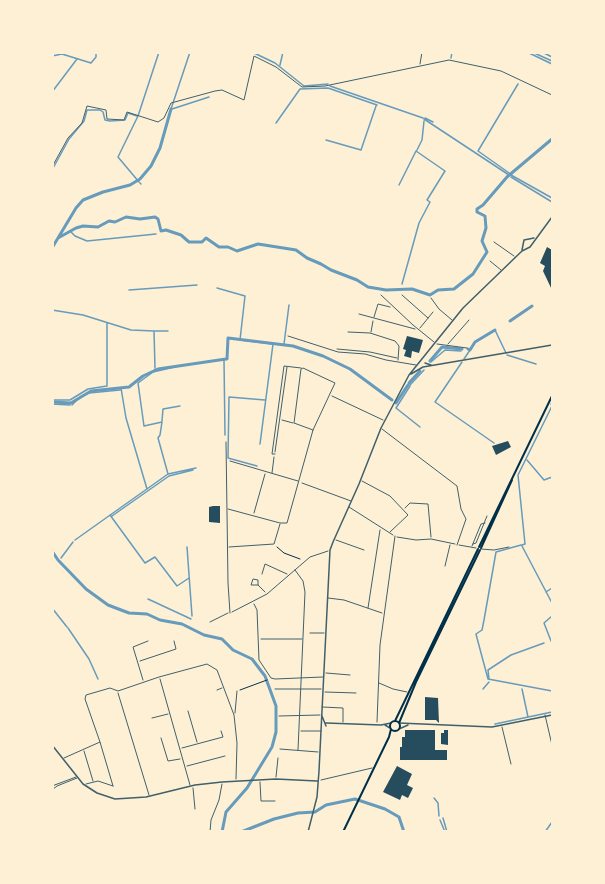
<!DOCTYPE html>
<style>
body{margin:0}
#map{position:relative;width:605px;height:884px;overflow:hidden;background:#fdf0d5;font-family:Poppins,sans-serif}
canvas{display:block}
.frame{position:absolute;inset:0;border:54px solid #fdf0d5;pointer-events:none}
</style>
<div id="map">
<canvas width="605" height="884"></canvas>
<div class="frame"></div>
</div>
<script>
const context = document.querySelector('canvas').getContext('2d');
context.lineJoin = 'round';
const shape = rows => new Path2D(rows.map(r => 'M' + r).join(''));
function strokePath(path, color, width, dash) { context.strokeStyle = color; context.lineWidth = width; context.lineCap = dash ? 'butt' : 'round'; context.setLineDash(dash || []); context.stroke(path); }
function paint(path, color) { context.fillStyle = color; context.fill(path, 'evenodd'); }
strokePath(shape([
 [252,52,275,63,304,86,328,84],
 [527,52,552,64],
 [532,52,552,61],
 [542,52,552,57],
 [52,56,62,54,91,63,96,57,96,52],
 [451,58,452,52],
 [280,65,283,52],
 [330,86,423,118],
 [52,92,77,59],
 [171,109,190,52],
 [172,109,209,97],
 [425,118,433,122],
 [424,119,509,175],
 [276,123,300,89,328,88,377,105],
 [326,140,361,150,376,106],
 [417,150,422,140,424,121],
 [52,170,69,139,84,121,87,110,100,110,103,112,105,120,110,121,125,120,128,113,137,116],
 [511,175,552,198],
 [512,175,478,151,518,84],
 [511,177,552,202],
 [139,182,118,157,138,116,159,52],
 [140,183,141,184],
 [399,185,416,151,445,171,427,200,430,202,419,223,402,284],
 [70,231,75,236,87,241,156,234],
 [217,288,245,296,240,340,273,344,260,444],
 [129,290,197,285],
 [52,310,83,315,131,330,154,331,155,368],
 [495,330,506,353],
 [154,331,168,331],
 [284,344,289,305],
 [507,355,536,364],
 [464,359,470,350],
 [224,360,225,435],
 [431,362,445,350,461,351],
 [462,362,435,402,494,443],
 [155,370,155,369],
 [410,385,424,370],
 [410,386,396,408,420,427],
 [121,388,126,418,147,489],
 [52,400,70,400,88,389,107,386,107,323],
 [52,404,70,405],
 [551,404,552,405],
 [72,405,80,397,89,393,120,390],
 [162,421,163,409,180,406],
 [527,460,544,480,552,477],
 [257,466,228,458,229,397,265,400],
 [168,474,158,438,160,435,162,422,144,426,138,383,153,372,179,366],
 [110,515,145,563,155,557,177,586,189,578],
 [112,516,169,476,193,470],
 [75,540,168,474,196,468],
 [521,545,496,552,484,620,482,630,476,634,477,638,488,679,552,691],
 [522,545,525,544,518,475,552,406],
 [522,546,552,603],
 [187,547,192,616],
 [61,558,73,542],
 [546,592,552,588],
 [148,599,191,619],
 [52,608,67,627],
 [552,616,544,623,551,641,552,641],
 [68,628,89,659,98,679],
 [489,679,488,670,511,655,544,643],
 [483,689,489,682],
 [522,689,528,717],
 [495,724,552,712],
 [434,798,438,803,439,816],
 [443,818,447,832],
 [440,820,445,832],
 [545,832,552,822]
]), '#669bbc', 1.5);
strokePath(shape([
 [58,238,76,228,83,226,98,227,109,221,115,222,126,217,140,219,155,217,158,219,161,231,166,230,181,235,189,242,202,242,206,238,219,247,228,247,237,251,258,244,296,250,307,258,321,264,331,270,357,280,368,287,386,290,412,289,430,295,438,290,454,289,473,274,487,252,482,241,486,228,485,216,477,212,477,209,483,205,507,177,552,139],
 [52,248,76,208,83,200,103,192,130,185,140,179,151,166,160,148,171,109],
 [510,321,532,306],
 [468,349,470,350,475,342,495,330],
 [227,359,228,338,293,346,323,356,350,369,392,400],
 [430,361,442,347,462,349],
 [409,383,420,371],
 [52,402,71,403,91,391,129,387,143,376,158,369,226,359],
 [396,403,408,385],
 [52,551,58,560,86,589,108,605,129,613,147,614,160,620,182,624,204,635,222,639,233,650,252,659,265,676,276,706,276,732,272,747,247,788,226,812,222,832],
 [241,832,274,819,298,813,315,812,326,805,355,799,385,809,399,817,404,832]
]), '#669bbc', 3);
paint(shape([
 [547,247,552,250,552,290,543,271,545,266,540,263],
 [407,336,423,340,419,353,412,351,411,358,404,356,406,350,403,349],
 [508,441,511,447,496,455,492,446],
 [213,506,220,506,220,523,209,522,209,507],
 [425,697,438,698,439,723,436,720,425,720],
 [405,730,435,730,435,750,447,750,447,760,400,760,400,747,402,747,402,737,405,737],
 [444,730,448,730,448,745,441,744,441,733,444,733],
 [397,766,412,774,407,785,413,788,408,798,402,795,400,800,383,792]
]), '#264d5e');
strokePath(shape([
 [277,547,284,553,300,559],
 [240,690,267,680]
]), '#003049', 1);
strokePath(shape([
 [473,544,476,543,487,516],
 [472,546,481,524,485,523],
 [84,751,93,781],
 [64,758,100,742,113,786],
 [86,784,98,781,113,786],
 [52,790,57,786,77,778],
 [210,832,211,820,219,800,222,784]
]), '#3f606c', 1);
strokePath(shape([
 [420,64,422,52],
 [52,167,68,138,82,123,87,106,106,110,107,119,124,120,127,112,158,122,164,118,171,103,215,91,222,90,244,100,254,56,276,67,302,87,325,86,449,60,501,71,552,95],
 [494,242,514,256],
 [490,261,501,270],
 [381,295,413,325,434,342],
 [402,295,428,318],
 [431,298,439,309,452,320],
 [359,314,415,329],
 [374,317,378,304,390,307],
 [420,328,433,312],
 [348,332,370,333,395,341,399,346,398,360],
 [371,332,373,321],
 [288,336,338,352,365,354,386,360,416,365],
 [437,344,467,348],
 [448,344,469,320],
 [337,349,370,352,397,358],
 [332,396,383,420],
 [282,420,293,423],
 [382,429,457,486,461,509,466,519,457,545],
 [226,442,228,583,230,613],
 [275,452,287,367],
 [275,454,272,454,284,366,301,368],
 [230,461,298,481],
 [272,473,274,457],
 [362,481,390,496,408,515,390,532],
 [302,483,351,501],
 [349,507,393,535],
 [405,508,410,503,428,504,431,537],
 [228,509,280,523,287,523,313,430,335,383,303,368,301,369,294,423,313,430],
 [254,513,265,474],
 [397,537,416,540,431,539,455,544],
 [336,540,364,550],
 [459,545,476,548],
 [229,547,274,544,280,524],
 [481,549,494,550,509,547],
 [445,566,450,545],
 [295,570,303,581,305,592,298,750],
 [262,574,265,564,287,574],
 [258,585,251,585,253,579,258,580,258,585,265,592],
 [328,598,344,600,382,613],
 [254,604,257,610,259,660,271,678,275,679,323,677],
 [368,608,380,530],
 [232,612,267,594,310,557,328,551],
 [210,622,228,613],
 [310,633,324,633],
 [261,639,302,639],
 [140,661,176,649,174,641],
 [326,673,350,675],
 [160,679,190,785],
 [143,680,133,647,148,641],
 [379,683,393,689,407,692],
 [275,689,321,689],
 [217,690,222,688],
 [325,692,356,693],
 [118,693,149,795],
 [322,707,343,708,343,722],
 [188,711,197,742],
 [235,713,237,691],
 [545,715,552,745],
 [279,716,320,715],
 [152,718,168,714],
 [377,722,380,645,395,536],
 [502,727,511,764],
 [301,731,321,731],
 [161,738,168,761,180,759],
 [100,742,85,699,86,695,110,688,118,691,159,677,207,664,217,670,234,715,237,743,236,779],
 [182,748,223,737,221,731],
 [280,749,318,752],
 [187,766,225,756],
 [276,777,278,758],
 [321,780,372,768],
 [260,782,261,801,275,801],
 [52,786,76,777],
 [193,788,195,809]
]), '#3f606c', 1);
strokePath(shape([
 [522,250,524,240,534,238],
 [425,363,431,365],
 [411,374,423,367,552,345],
 [322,716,326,726],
 [326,723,381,725,391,723],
 [399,723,492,727,552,715],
 [385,725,390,728],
 [399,729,408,725],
 [52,745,83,784,97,793,115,799,146,797,195,785,222,782,276,779,317,781],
 [308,832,317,797,319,771,330,550,333,542,359,484,381,428,409,375,463,308,522,251,530,247,552,217]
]), '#3f606c', 1.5);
strokePath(shape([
 [479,547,552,396],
 [481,548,512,480],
 '390 726a5 5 0 1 1 10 0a5 5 0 1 1-10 0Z',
 [395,721,478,549],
 [399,723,416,682,480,550],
 [343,832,389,737,391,729]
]), '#003049', 2);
</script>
